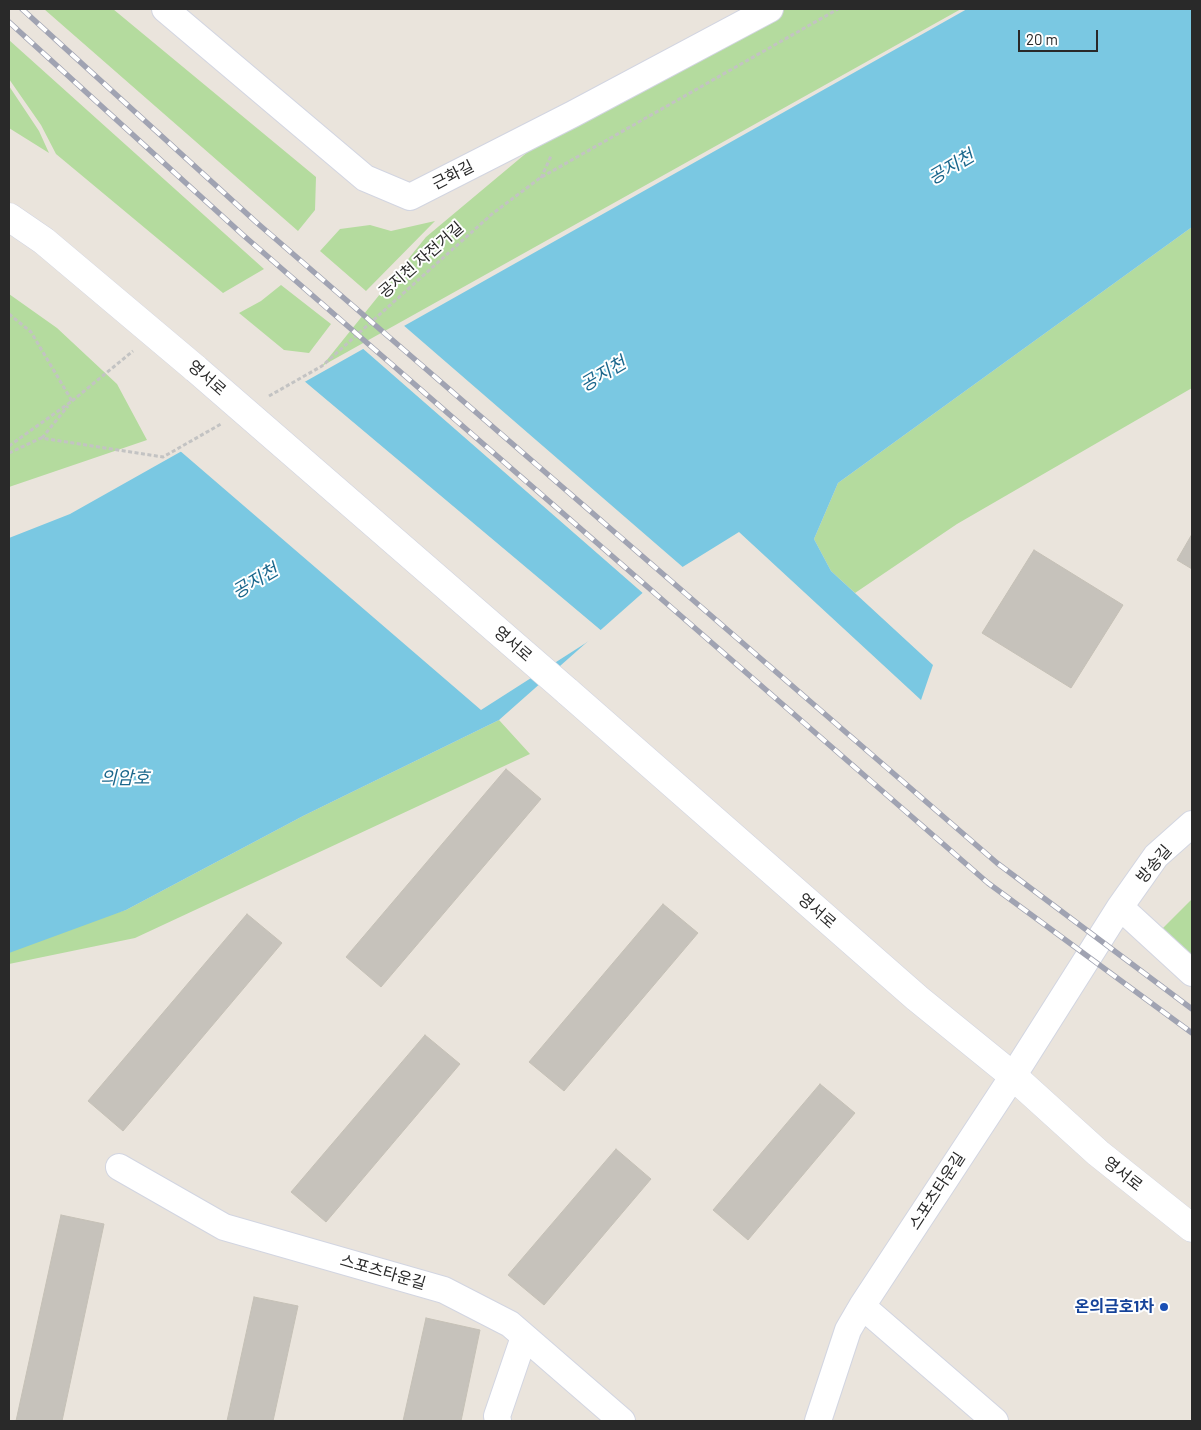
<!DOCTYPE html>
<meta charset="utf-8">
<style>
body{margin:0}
#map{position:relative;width:1201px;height:1430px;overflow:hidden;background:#eae4dc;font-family:Barlow,sans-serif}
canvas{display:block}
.frame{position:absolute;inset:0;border:10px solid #292929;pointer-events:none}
.scale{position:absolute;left:1018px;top:30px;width:80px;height:22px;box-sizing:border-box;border:2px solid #292929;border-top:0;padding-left:6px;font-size:15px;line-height:18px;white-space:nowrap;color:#292929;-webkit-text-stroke:4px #fff;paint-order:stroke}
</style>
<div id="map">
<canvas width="1201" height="1430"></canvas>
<div class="frame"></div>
<div class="scale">20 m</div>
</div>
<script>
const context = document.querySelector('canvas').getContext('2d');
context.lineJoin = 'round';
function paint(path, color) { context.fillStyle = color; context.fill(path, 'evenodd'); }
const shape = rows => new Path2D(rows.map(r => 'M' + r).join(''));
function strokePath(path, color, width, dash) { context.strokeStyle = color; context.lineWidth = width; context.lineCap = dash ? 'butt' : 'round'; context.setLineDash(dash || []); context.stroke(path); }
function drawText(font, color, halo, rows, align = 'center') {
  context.font = font + ' Barlow,"Noto Sans KR",sans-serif'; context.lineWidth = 4; context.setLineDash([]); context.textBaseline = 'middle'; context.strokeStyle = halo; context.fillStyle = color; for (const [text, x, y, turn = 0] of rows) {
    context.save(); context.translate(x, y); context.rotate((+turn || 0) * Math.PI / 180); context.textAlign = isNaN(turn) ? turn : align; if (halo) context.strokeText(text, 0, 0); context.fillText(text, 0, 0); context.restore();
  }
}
paint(shape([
 [44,9,113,9,316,177,315,210,298,231],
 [770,9,961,9,322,366,426,237,573,114],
 [9,40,264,269,223,293,56,154,41,125,9,79],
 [9,86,39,131,49,153,9,128],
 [435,221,366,291,320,251,340,229,370,225,391,231],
 [1192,227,1192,388,957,524,855,593,831,571,814,539,838,483],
 [281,285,331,324,309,353,284,350,239,313,261,301],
 [9,294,57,328,117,384,147,440,9,487],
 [499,720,530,754,135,938,9,964,9,944,126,910,303,816],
 [1192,899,1192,968,1157,934]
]), '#b4db9e');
paint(shape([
 [967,9,1192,9,1192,227,838,483,814,539,831,571,933,665,921,700,739,532,647,589,499,720,303,816,126,910,9,953,9,538,70,514]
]), '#7ac8e2');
paint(shape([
 [402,324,685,569,645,595,361,347],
 [303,380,603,632,481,710,179,450]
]), '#eae4dc');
const building = shape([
 [1192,534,1192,569,1177,560,1192,534],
 [1034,550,1123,605,1071,688,982,633,1034,550],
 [506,769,541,799,381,987,346,957,506,769],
 [663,904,698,933,564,1091,529,1062,663,904],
 [247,914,282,943,123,1131,88,1101,247,914],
 [425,1035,460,1064,326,1222,291,1192,425,1035],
 [820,1084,855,1113,748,1240,713,1210,820,1084],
 [616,1149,651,1179,544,1305,508,1275,616,1149],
 [61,1215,104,1224,62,1421,16,1421,61,1215],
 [254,1297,298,1306,273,1421,227,1421,254,1297],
 [426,1318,480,1330,461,1421,403,1421,426,1318]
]);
paint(building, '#c6c2bb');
strokePath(building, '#c5c0b6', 1);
const street = shape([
 [165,9,365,178,410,197,573,114,770,9],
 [1120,907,1192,973],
 [119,1167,224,1227,444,1290,510,1324,622,1421],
 [862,1306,995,1421],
 [498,1421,497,1416,524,1337],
 [818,1421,848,1330,862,1306,1013,1076,1120,907,1156,856,1192,824]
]);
const secondary = shape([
 [9,217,44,241,196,369],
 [567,691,917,998,1013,1076,1098,1153,1192,1228]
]);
strokePath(street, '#d2d5e1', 28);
strokePath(secondary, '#d2d5e1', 29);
strokePath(shape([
 [541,178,551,156],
 [9,314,31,332,72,401,9,446],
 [269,396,322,366,492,214,540,178,838,9],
 [72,401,133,351],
 [42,438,68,406],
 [9,453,41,438,163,457,221,424]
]), '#c3c3c3', 3, [4, 2.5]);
strokePath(street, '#fff', 26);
strokePath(secondary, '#fff', 28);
const rail = shape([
 [22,9,256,222,997,863,1192,1009],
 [9,22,243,235,988,883,1192,1033]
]);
strokePath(rail, '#a0a3b2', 5.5);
strokePath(rail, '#fff', 4, [11]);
const secondaryBridge = shape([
 [196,369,567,691]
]);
strokePath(secondaryBridge, '#d2d5e1', 29, []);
strokePath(secondaryBridge, '#fff', 28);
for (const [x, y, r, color] of [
 [1164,1307,5,"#1a4fb4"]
]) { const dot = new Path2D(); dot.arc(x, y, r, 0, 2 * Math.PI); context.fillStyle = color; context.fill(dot); strokePath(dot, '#fff', 2); }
drawText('16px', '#292929', '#fff', [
 ["근화길",453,175,-27],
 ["공지천 자전거길",421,260,-41],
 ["영서로",207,378,41],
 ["영서로",513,644,41],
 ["방송길",1154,864,-49],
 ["영서로",817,911,41],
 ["영서로",1123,1174,38],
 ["스포츠타운길",937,1191,-57],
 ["스포츠타운길",383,1272,16]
]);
drawText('bold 16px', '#164399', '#fff', [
 ["온의금호1차",1154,1307]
], 'right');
drawText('italic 18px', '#1b678c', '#fff', [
 ["공지천",951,167,-31],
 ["공지천",603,374,-31],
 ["공지천",255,581,-31],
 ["의암호",125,778]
]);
</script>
